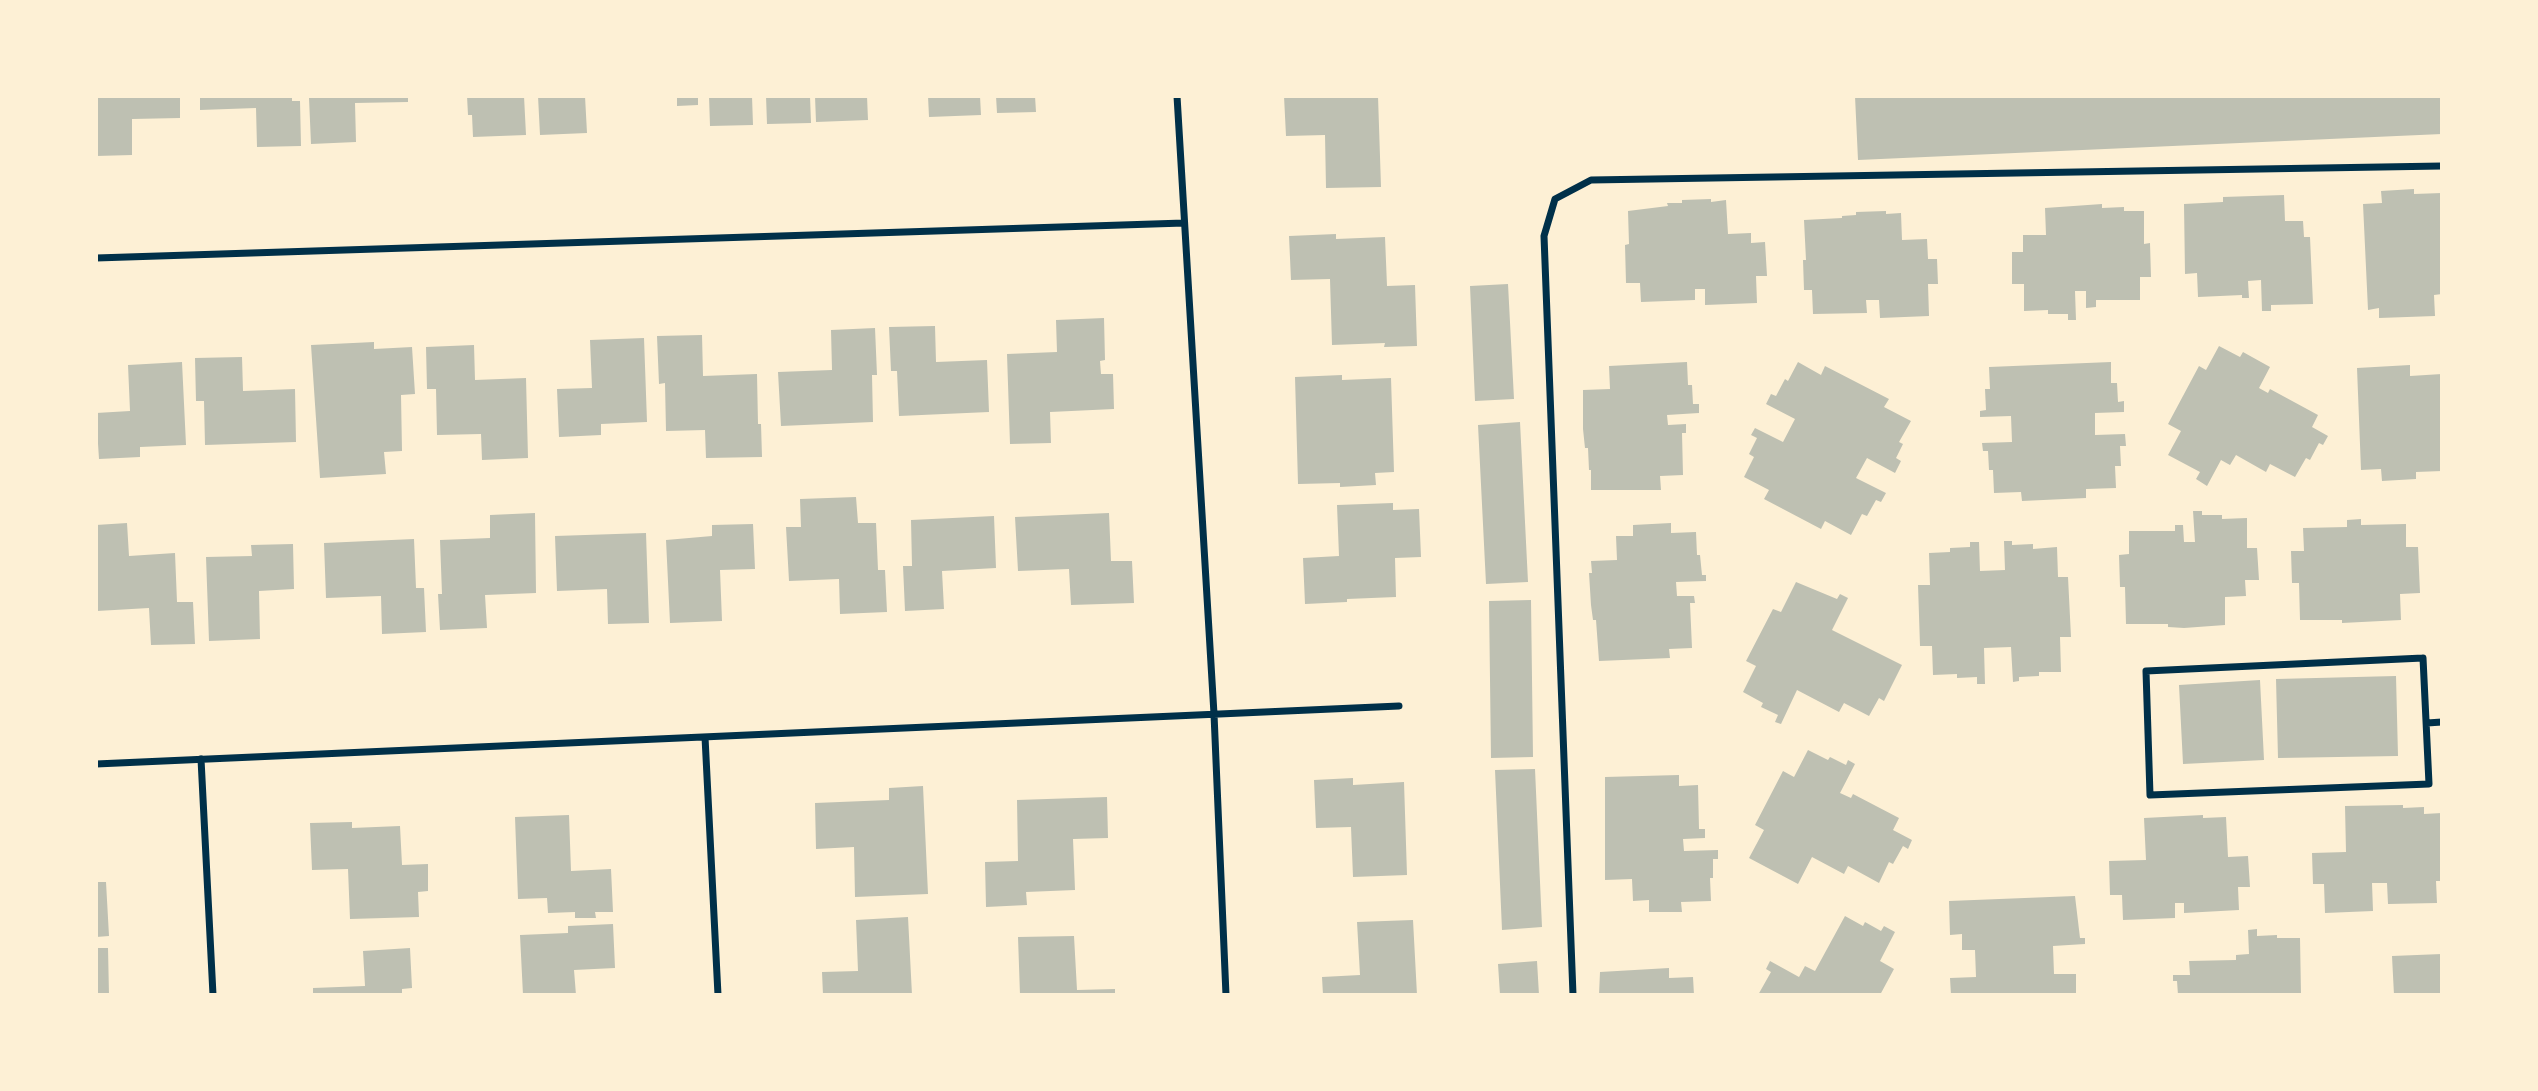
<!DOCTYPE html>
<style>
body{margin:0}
#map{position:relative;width:2538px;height:1091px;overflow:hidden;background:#fdf0d5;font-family:Roboto,sans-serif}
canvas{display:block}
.frame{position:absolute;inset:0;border:98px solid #fdf0d5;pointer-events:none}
</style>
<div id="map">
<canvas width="2538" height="1091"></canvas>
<div class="frame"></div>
</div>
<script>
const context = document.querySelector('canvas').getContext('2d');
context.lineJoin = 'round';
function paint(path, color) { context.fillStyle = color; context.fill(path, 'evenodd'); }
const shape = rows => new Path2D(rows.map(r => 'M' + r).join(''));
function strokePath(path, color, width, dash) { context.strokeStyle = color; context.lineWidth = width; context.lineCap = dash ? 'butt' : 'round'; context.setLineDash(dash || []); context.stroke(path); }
paint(shape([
 [96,96,180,96,180,118,132,119,132,155,96,156],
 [200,96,292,96,292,101,300,101,301,146,257,147,256,108,200,110],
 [318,96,408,96,408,102,355,103,356,142,311,144,309,98],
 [467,96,524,96,526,135,473,137,472,115,468,115],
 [538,96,585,96,587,133,540,135],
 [677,96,698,96,698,105,677,106],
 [709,96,752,96,753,125,710,126],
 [766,96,810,96,811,123,767,124],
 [815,96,867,96,868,120,816,122],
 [928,96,980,96,981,115,929,117],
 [996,96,1035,96,1036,112,997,113],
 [1284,96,1378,96,1381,187,1326,188,1325,135,1286,136],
 [1855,96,2442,96,2442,134,1858,160],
 [2414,189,2414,194,2442,193,2442,294,2434,295,2435,316,2379,318,2379,308,2368,310,2363,204,2382,203,2381,191],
 [2284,195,2285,221,2303,221,2304,237,2310,237,2313,304,2271,305,2271,311,2262,311,2261,280,2248,281,2249,298,2242,298,2242,295,2198,297,2197,273,2185,274,2184,204,2223,202,2223,197],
 [1711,199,1711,202,1726,200,1728,234,1751,233,1751,243,1765,242,1767,276,1756,276,1757,303,1705,305,1705,289,1695,289,1695,300,1641,302,1640,283,1626,283,1625,245,1629,244,1628,211,1668,206,1667,203,1682,203,1682,200],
 [2102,204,2102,208,2124,207,2124,211,2144,211,2144,244,2150,243,2151,277,2140,277,2140,300,2096,300,2096,307,2086,308,2086,291,2075,291,2076,320,2068,320,2068,314,2048,314,2048,310,2024,311,2024,284,2012,284,2012,252,2023,252,2023,235,2046,235,2045,208],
 [1886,211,1886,214,1901,213,1902,240,1927,239,1928,259,1937,259,1938,284,1928,284,1929,316,1880,318,1879,300,1866,300,1867,313,1813,314,1812,290,1804,290,1803,260,1806,260,1804,220,1842,218,1842,216,1856,215,1856,212],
 [1336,234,1336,239,1385,237,1387,286,1415,285,1417,346,1384,347,1385,343,1332,345,1330,279,1291,280,1289,236],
 [1508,284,1514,399,1475,401,1470,286],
 [1104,318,1105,360,1100,361,1101,374,1113,374,1114,409,1050,412,1051,443,1010,444,1007,354,1057,352,1056,320],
 [935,326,936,362,987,360,989,412,899,416,897,371,891,371,889,327],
 [875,328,877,375,872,375,873,422,781,426,778,372,832,370,831,330],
 [702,335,703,376,757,374,758,424,761,424,762,457,706,458,705,430,666,431,665,383,659,384,657,336],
 [644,338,647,422,601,424,601,435,559,437,557,389,592,388,590,340],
 [374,342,374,349,412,347,415,394,401,395,402,451,384,452,386,474,320,478,311,345],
 [474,345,475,380,526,378,528,458,482,460,481,434,437,435,436,389,427,389,426,347],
 [2219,346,2240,357,2243,352,2270,367,2259,388,2268,393,2270,389,2318,415,2312,427,2328,436,2323,445,2319,443,2310,460,2306,458,2295,477,2270,464,2266,472,2236,455,2230,465,2221,460,2207,486,2196,479,2200,472,2168,455,2181,431,2168,424,2199,366,2206,370],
 [242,357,243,391,295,389,296,442,205,445,204,401,196,401,195,358],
 [182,362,186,445,140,447,140,457,99,459,96,413,130,411,128,365],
 [1687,362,1688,385,1692,385,1693,404,1699,404,1699,413,1667,415,1668,425,1686,424,1686,433,1682,433,1683,475,1660,476,1661,490,1591,490,1591,470,1589,470,1588,448,1585,448,1583,429,1583,390,1610,389,1609,366],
 [1798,362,1821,375,1825,366,1889,399,1884,407,1911,421,1899,442,1903,444,1896,458,1901,461,1895,473,1867,458,1856,478,1886,493,1881,502,1876,500,1867,516,1862,514,1851,535,1825,521,1821,529,1764,499,1769,490,1744,477,1754,457,1749,454,1757,438,1751,435,1755,428,1783,442,1795,419,1766,404,1771,394,1776,396,1785,379,1788,381],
 [2111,362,2111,383,2117,383,2118,402,2124,401,2124,412,2095,413,2095,435,2125,434,2126,446,2120,446,2121,466,2115,466,2116,488,2086,489,2086,498,2022,501,2021,492,1994,493,1993,470,1989,470,1988,451,1983,451,1982,443,2012,442,2011,416,1980,417,1980,411,1986,410,1985,389,1990,389,1989,367],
 [2410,365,2410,376,2442,374,2442,471,2416,472,2416,479,2382,481,2381,469,2361,470,2357,368],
 [1342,375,1342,380,1391,378,1394,472,1375,473,1376,485,1340,487,1340,483,1298,484,1295,377],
 [1520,422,1528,582,1486,584,1478,425],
 [856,497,858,523,876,523,878,570,885,570,887,612,840,614,839,579,789,581,786,527,801,527,800,499],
 [1393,503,1393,510,1419,509,1421,557,1395,558,1396,597,1347,599,1347,602,1305,604,1303,558,1339,556,1337,505],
 [2193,511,2202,511,2202,515,2222,515,2222,519,2247,518,2247,548,2257,548,2259,580,2245,580,2246,596,2225,597,2225,625,2184,628,2168,627,2168,624,2126,624,2125,587,2120,587,2119,555,2129,554,2129,531,2175,531,2175,525,2183,525,2184,542,2195,542],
 [535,513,536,593,485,595,487,628,440,630,438,594,442,594,440,540,490,538,490,515],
 [1109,513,1111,561,1132,561,1134,603,1071,605,1069,569,1018,571,1015,517],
 [994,516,996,568,942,571,944,609,905,611,903,566,912,566,911,520],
 [2361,519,2361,525,2406,524,2406,547,2418,547,2420,593,2400,594,2401,620,2342,623,2342,620,2300,620,2299,583,2292,583,2291,551,2304,551,2303,528,2347,527,2347,520],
 [127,523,129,556,175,553,177,602,193,602,195,644,151,645,149,608,97,611,96,525],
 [1671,523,1671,533,1696,532,1697,555,1700,555,1702,575,1706,575,1706,581,1676,582,1677,596,1694,596,1695,603,1690,603,1692,648,1669,649,1670,658,1599,661,1596,620,1593,620,1591,605,1589,573,1592,573,1591,561,1617,560,1616,536,1633,536,1633,525],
 [753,524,755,569,720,570,722,621,670,623,666,540,712,536,712,525],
 [646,533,649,623,608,624,607,589,557,591,555,536],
 [414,539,416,588,424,588,426,632,382,634,381,596,326,598,324,543],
 [2004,541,2012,541,2012,545,2033,544,2033,549,2057,547,2058,577,2068,577,2071,637,2060,637,2061,672,2039,672,2039,676,2019,677,2019,681,2013,682,2011,647,1984,648,1985,684,1977,684,1977,677,1957,678,1957,674,1933,675,1932,646,1920,646,1918,585,1930,585,1929,553,1950,552,1950,548,1970,547,1970,542,1979,542,1980,571,2005,570],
 [293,544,294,589,259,591,260,639,209,641,206,557,252,556,251,545],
 [1796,582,1837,599,1840,594,1848,598,1832,630,1902,665,1884,701,1879,698,1869,716,1844,703,1839,712,1797,690,1781,724,1775,722,1778,715,1761,707,1763,703,1743,692,1756,666,1746,661,1773,609,1781,612],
 [1531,600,1533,757,1491,758,1489,601],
 [2396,676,2398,756,2278,758,2276,679],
 [2260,680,2264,760,2183,764,2179,685],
 [1808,750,1828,760,1830,757,1846,765,1848,760,1855,764,1840,793,1851,798,1853,794,1899,818,1893,830,1912,840,1908,849,1903,846,1893,864,1889,862,1879,883,1848,866,1844,874,1812,857,1798,884,1749,858,1764,830,1755,825,1783,771,1794,777],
 [1535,769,1542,927,1502,930,1495,770],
 [1679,775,1679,786,1698,785,1699,829,1705,829,1705,838,1683,839,1684,851,1718,850,1718,859,1713,859,1713,878,1710,878,1711,901,1681,902,1682,912,1649,912,1649,900,1633,901,1632,879,1605,880,1605,777],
 [1353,778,1353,785,1404,782,1407,875,1353,877,1351,827,1316,828,1314,780],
 [923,786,928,894,855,897,854,847,816,849,815,803,889,800,889,788],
 [1107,797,1108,838,1073,839,1075,890,1026,892,1027,905,986,907,985,862,1018,861,1017,800],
 [2403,805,2403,808,2424,807,2424,814,2442,813,2442,881,2436,881,2437,903,2388,904,2387,883,2372,883,2373,911,2325,913,2324,884,2313,884,2312,853,2346,852,2345,806],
 [569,815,571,871,611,869,613,912,595,912,596,918,575,918,575,912,548,913,547,898,518,899,515,817],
 [2203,815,2203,818,2226,817,2228,857,2248,856,2250,887,2238,887,2239,910,2184,913,2184,903,2175,903,2175,918,2123,920,2122,895,2110,895,2109,861,2146,860,2144,818],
 [352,822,352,828,400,826,402,865,428,864,428,891,418,892,419,917,350,919,348,869,312,870,310,823],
 [96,882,106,882,109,936,96,937],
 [2075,896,2080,938,2085,938,2085,944,2053,946,2054,974,2076,974,2076,995,1951,995,1950,978,1976,977,1975,950,1962,950,1962,934,1950,935,1949,901],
 [1845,916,1863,926,1865,922,1881,931,1884,926,1895,932,1880,961,1894,969,1880,995,1758,995,1771,972,1766,969,1770,961,1799,977,1805,966,1815,971],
 [908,917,912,995,823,995,822,972,858,971,856,920],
 [1413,920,1417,995,1323,995,1322,977,1360,975,1357,922],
 [613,924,615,968,574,970,576,995,523,995,520,935,568,933,568,926],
 [2257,929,2257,936,2277,935,2277,938,2300,938,2301,995,2178,995,2177,981,2173,981,2173,975,2190,975,2189,961,2236,960,2236,955,2249,954,2248,930],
 [1074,936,1077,990,1115,989,1115,995,1020,995,1018,937],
 [96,948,108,948,109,995,96,995],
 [410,948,412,988,402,989,402,995,313,995,313,988,365,986,363,951],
 [2442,954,2442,995,2394,995,2392,956],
 [1537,961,1539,995,1500,995,1498,964],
 [1669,968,1669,978,1693,977,1694,995,1599,995,1600,972]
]), '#bec0b2');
strokePath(shape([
 [1177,96,1214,714,1226,995],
 [96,258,1184,223],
 [2423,658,2429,784,2150,795,2146,671,2423,658],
 [2427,723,2442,722],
 [705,737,718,995],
 [201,759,213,995],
 [96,764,1399,706],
 [1573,995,1544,236,1555,199,1591,180,2442,166]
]), '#003049', 7);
</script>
